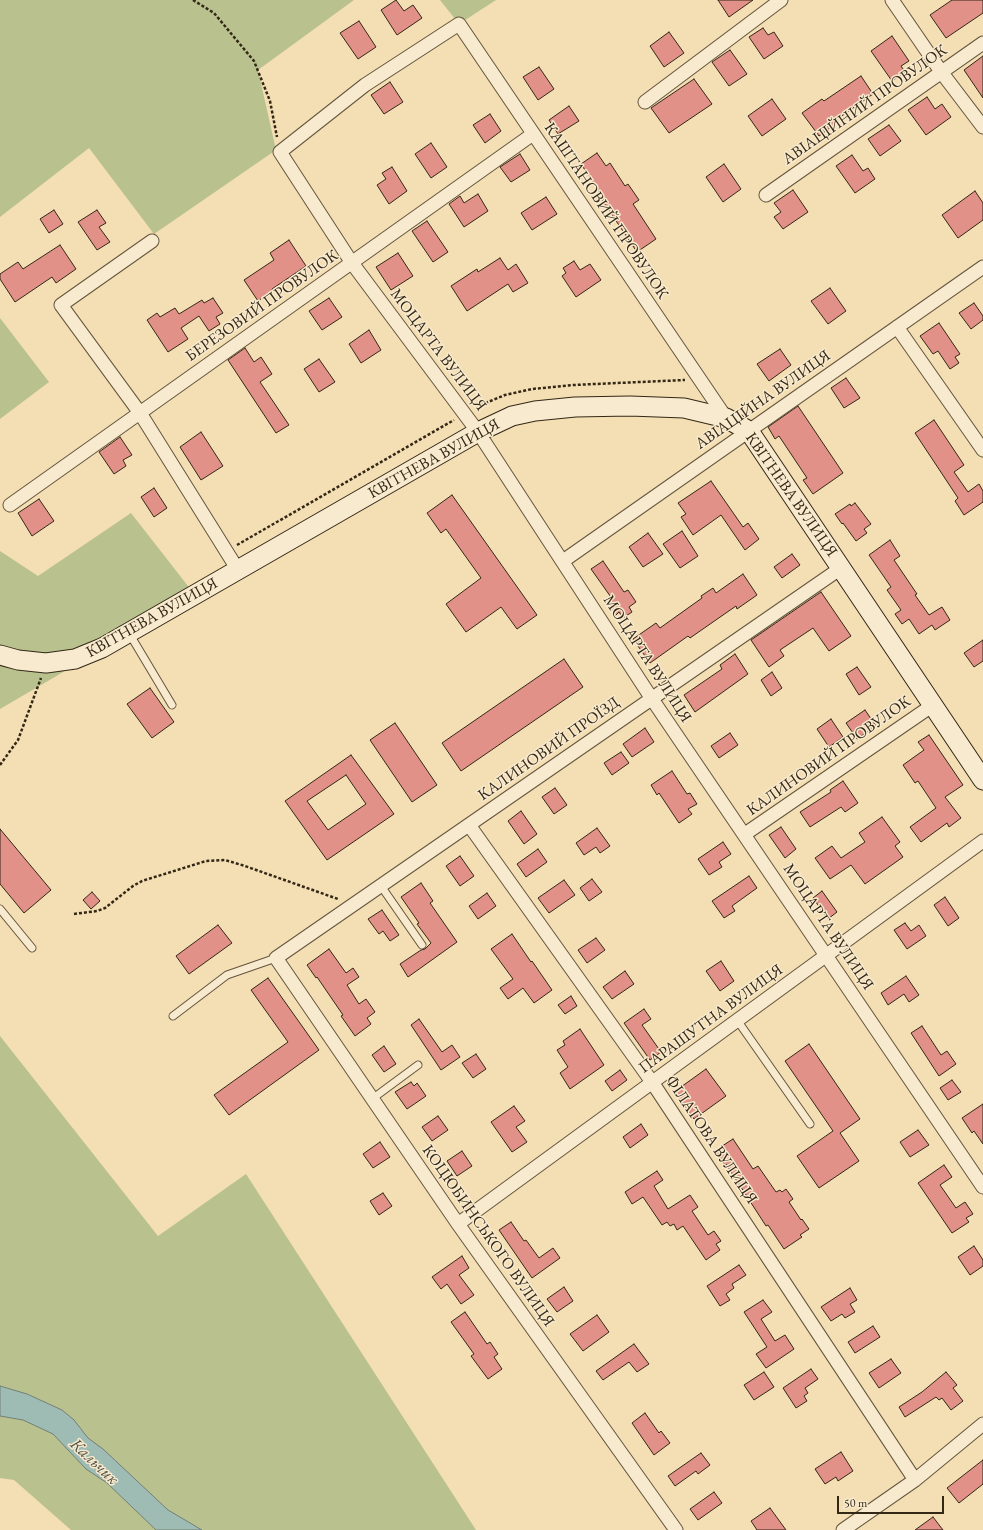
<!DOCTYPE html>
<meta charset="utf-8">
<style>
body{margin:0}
#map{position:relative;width:983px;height:1530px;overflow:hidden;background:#f4deb3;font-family:"EB Garamond",serif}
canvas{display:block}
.scale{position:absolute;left:837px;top:1496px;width:107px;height:18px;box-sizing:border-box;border:2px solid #332716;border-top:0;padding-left:5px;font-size:12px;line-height:14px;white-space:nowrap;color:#332716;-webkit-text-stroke:3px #f8eace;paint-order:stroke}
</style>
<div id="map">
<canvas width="983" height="1530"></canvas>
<div class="scale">50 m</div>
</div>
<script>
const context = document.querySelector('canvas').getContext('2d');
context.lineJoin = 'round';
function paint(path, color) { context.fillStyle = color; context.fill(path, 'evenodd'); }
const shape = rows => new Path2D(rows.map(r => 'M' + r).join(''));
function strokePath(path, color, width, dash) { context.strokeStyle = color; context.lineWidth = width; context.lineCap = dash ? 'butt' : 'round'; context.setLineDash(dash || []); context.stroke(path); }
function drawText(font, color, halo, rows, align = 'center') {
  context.font = font + ' "EB Garamond",serif'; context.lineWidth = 3; context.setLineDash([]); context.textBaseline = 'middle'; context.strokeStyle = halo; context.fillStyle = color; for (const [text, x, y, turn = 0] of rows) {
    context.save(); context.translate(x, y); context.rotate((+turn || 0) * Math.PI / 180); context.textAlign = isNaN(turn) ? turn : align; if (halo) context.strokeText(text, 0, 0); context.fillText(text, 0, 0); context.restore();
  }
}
paint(shape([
 [0,0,354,0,258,70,276,150,154,234,89,148,0,217],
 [440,0,496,0,459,24],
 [0,318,49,382,0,419],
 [131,513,195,595,0,709,0,551,38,576],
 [0,1036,158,1236,246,1174,476,1530,71,1530,14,1480,0,1478]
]), '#b9c28f');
const water = shape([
 [0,1386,27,1394,62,1410,74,1420,88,1438,103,1449,168,1510,202,1530,156,1530,107,1483,86,1469,53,1434,23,1420,0,1416,0,1386]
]);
paint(water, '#9ebbb4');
strokePath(water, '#738075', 1);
const building = shape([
 [396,0,404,11,413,5,422,18,397,35,381,10,396,0],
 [718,0,753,0,729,17,718,0],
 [952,0,983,0,983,13,946,38,930,15,952,0],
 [359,21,376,47,358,59,340,33,359,21],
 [763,28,768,35,774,32,783,46,764,59,749,37,763,28],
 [669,32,684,53,664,67,650,46,669,32],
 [892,36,909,61,901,66,905,72,892,81,871,51,892,36],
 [730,50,747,74,729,86,712,62,730,50],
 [983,56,983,98,964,70,983,56],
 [539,67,554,89,538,100,523,77,539,67],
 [861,76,873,94,836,120,838,122,819,136,802,113,822,99,824,101,861,76],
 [694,79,712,104,669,133,651,108,694,79],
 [390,82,403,102,384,114,371,95,390,82],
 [927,97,935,109,942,104,951,117,926,135,908,110,927,97],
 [772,99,786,119,762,136,748,116,772,99],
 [569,106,579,121,558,134,549,120,569,106],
 [490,114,501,131,485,143,473,125,490,114],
 [889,125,901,141,880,156,868,139,889,125],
 [431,143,447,167,431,178,415,154,431,143],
 [597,153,606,166,610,163,625,186,628,184,639,200,633,204,656,239,637,252,602,200,604,199,581,164,597,153],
 [520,154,530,170,511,182,500,167,520,154],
 [852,155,863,171,868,168,875,179,855,193,836,166,852,155],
 [724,164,741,189,723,202,706,177,724,164],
 [392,167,407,191,389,204,377,185,386,179,382,173,392,167],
 [793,190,808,212,783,229,774,217,781,212,774,203,793,190],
 [975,191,983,203,983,220,958,238,942,215,975,191],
 [478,194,488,211,464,227,449,204,460,196,464,203,478,194],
 [546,197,557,214,532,230,521,213,546,197],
 [54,210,63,224,49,233,40,219,54,210],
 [97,210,106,223,99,227,110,242,97,250,78,222,97,210],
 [427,221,448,252,433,262,412,231,427,221],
 [289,240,306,266,272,289,273,291,258,301,244,280,274,260,270,253,289,240],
 [60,245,76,269,56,283,52,277,15,302,0,279,0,274,18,262,23,269,60,245],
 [398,253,413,276,391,290,376,267,398,253],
 [500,258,508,270,516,264,528,283,513,292,508,284,467,311,451,286,477,269,478,272,500,258],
 [574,261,580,270,590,264,601,280,576,297,562,276,566,273,563,268,574,261],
 [830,288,846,311,828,324,811,301,830,288],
 [213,298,223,313,216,317,220,324,209,331,199,316,181,328,188,339,168,352,147,320,157,313,160,317,175,308,179,314,202,300,204,303,213,298],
 [329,298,342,317,322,330,309,311,329,298],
 [974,303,983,316,983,320,971,329,959,313,974,303],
 [939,323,960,354,955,357,959,363,950,369,938,351,933,354,920,336,939,323],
 [369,330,381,350,361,363,349,344,369,330],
 [245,348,254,362,261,357,272,374,260,382,289,425,276,433,228,360,245,348],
 [780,349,791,365,769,381,757,364,780,349],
 [319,359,335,382,319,392,304,369,319,359],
 [846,378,860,398,844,408,831,388,846,378],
 [798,406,843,473,813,494,803,480,807,478,779,436,775,439,768,427,798,406],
 [934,420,964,465,954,472,968,492,979,484,983,491,983,502,964,515,955,501,958,498,915,433,934,420],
 [201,432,223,466,201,480,180,447,201,432],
 [120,437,132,455,123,460,126,466,114,474,99,452,120,437],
 [711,481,743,527,748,523,759,539,745,550,721,515,693,535,681,517,686,514,678,503,711,481],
 [154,488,167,508,154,517,141,497,154,488],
 [452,495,537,615,517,629,501,607,466,632,446,604,481,578,446,529,441,533,427,513,452,495],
 [39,499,54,521,32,536,18,513,39,499],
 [855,503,871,524,864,529,867,533,856,541,843,523,842,524,835,514,850,504,851,506,855,503],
 [682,531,698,556,680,568,663,544,682,531],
 [648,533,663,554,643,567,629,547,648,533],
 [890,540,900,556,894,560,917,594,915,595,929,615,942,607,950,620,935,630,932,625,919,634,909,619,902,624,895,614,901,610,887,590,891,587,869,555,890,540],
 [792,554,800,565,782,578,774,567,792,554],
 [603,561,624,592,628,590,636,602,629,607,632,612,623,618,619,612,615,616,607,604,613,600,591,569,603,561],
 [743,574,757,595,737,609,736,606,690,638,688,636,650,663,633,639,656,623,660,628,702,598,701,596,713,588,716,593,743,574],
 [821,592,851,636,829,651,813,628,780,650,784,656,769,667,751,640,821,592],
 [983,640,983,661,974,667,964,653,983,640],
 [735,654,748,674,695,712,684,695,722,669,720,665,735,654],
 [564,659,583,687,461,771,442,743,564,659],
 [857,667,871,687,859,695,846,674,857,667],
 [772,672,782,688,771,696,761,680,772,672],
 [150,688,174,722,152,738,127,704,150,688],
 [865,710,876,726,857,739,846,723,865,710],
 [831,719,843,737,829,747,817,729,831,719],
 [395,723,437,785,412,802,370,740,395,723],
 [645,728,654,742,632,757,623,744,645,728],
 [730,733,738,745,719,758,711,746,730,733],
 [929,735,963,785,945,797,961,818,949,827,947,823,921,842,910,827,936,808,918,781,915,783,903,765,924,750,918,742,929,735],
 [621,752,629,763,612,775,604,763,621,752],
 [351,755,394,814,327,860,285,801,351,755],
 [346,775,366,804,328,830,307,801,346,775],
 [672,771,687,794,690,793,697,804,688,809,692,814,679,823,659,793,657,795,651,785,672,771],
 [843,781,858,803,845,812,841,807,810,827,800,812,831,792,830,790,843,781],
 [555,788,567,805,554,814,542,797,555,788],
 [521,811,537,834,524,844,508,821,521,811],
 [882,817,900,842,895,846,903,857,865,884,851,865,830,879,815,858,832,846,841,858,865,842,859,833,882,817],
 [781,827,796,849,785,858,769,835,781,827],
 [597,828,610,846,600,853,596,847,584,855,576,843,597,828],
 [0,829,51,890,24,913,0,884,0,829],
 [723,842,731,854,719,862,722,867,709,875,698,859,723,842],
 [538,849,547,862,526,877,517,864,538,849],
 [460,856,474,876,460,886,446,866,460,856],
 [749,876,757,888,732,906,735,911,724,918,712,901,749,876],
 [592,879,602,892,589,901,580,888,592,879],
 [564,880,575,895,549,913,538,898,564,880],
 [421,883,433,901,430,903,457,942,408,977,400,964,421,950,425,949,431,943,417,924,419,923,401,897,421,883],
 [822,891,837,912,828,919,813,898,822,891],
 [92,892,100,901,91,909,83,900,92,892],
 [487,893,496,906,478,919,469,906,487,893],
 [945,897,959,918,948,926,934,905,945,897],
 [382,910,399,935,390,941,383,931,379,934,368,919,382,910],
 [905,923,911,931,919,925,926,936,907,949,894,930,905,923],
 [218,925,232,943,189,974,176,956,218,925],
 [512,934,531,962,532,961,552,990,534,1003,523,988,508,999,500,988,513,979,491,949,512,934],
 [596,938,605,950,587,963,578,950,596,938],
 [329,949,346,973,353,968,359,977,347,985,359,1004,366,999,375,1012,367,1018,371,1024,355,1036,341,1016,343,1015,317,977,316,978,307,965,329,949],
 [721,961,734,981,720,991,706,971,721,961],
 [625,971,634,984,612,999,603,987,625,971],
 [906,976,919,995,909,1002,904,994,888,1005,881,993,906,976],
 [268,978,319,1050,229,1115,214,1095,288,1042,251,990,268,978],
 [571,996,577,1006,565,1014,558,1005,571,996],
 [644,1009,651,1019,642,1025,661,1052,650,1060,624,1023,644,1009],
 [419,1019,442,1052,452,1045,460,1057,441,1070,411,1025,419,1019],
 [922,1026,941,1055,947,1051,956,1064,939,1076,911,1033,922,1026],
 [580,1029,604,1065,570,1089,560,1073,568,1067,557,1050,565,1045,563,1041,580,1029],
 [809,1044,860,1119,840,1133,859,1161,819,1188,797,1156,833,1131,785,1061,809,1044],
 [384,1046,396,1064,384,1072,372,1055,384,1046],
 [476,1054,486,1069,473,1078,462,1063,476,1054],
 [706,1069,726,1096,694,1119,674,1092,706,1069],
 [620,1070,627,1080,612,1091,605,1081,620,1070],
 [952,1080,961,1092,948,1100,940,1088,952,1080],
 [411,1082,414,1086,417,1083,426,1096,407,1109,395,1092,411,1082],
 [983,1104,983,1144,974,1131,972,1133,962,1118,983,1104],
 [514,1106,525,1121,516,1127,527,1142,512,1152,491,1122,514,1106],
 [438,1116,448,1130,432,1141,422,1127,438,1116],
 [641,1124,648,1135,630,1148,623,1137,641,1124],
 [918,1130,929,1145,910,1157,900,1142,918,1130],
 [733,1139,753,1169,758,1166,776,1192,780,1190,782,1192,786,1189,793,1199,789,1202,801,1220,802,1219,809,1229,800,1235,802,1237,784,1249,768,1225,766,1226,726,1164,725,1165,716,1150,733,1139],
 [380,1142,390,1157,373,1168,363,1154,380,1142],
 [462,1151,472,1166,457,1176,447,1161,462,1151],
 [944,1165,952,1177,940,1185,956,1208,965,1202,973,1214,966,1218,969,1222,952,1233,918,1183,944,1165],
 [657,1171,663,1180,654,1186,668,1209,690,1195,698,1207,692,1211,708,1235,714,1231,721,1241,716,1244,720,1250,706,1260,683,1226,677,1230,674,1224,670,1226,667,1222,662,1225,643,1197,632,1204,625,1192,657,1171],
 [383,1193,392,1206,379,1215,370,1201,383,1193],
 [511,1222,524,1241,526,1240,539,1258,553,1248,560,1258,532,1278,499,1230,511,1222],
 [974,1246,983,1260,983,1266,970,1275,958,1257,974,1246],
 [462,1256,469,1268,459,1275,474,1295,461,1304,447,1284,441,1289,432,1277,462,1256],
 [739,1265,746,1275,732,1284,734,1288,726,1294,730,1300,720,1306,707,1286,739,1265],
 [564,1287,573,1301,557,1312,547,1299,564,1287],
 [850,1288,857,1300,850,1304,855,1312,845,1318,842,1314,831,1321,821,1307,850,1288],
 [763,1300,772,1312,761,1319,775,1341,785,1335,794,1349,766,1368,756,1354,767,1347,744,1312,763,1300],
 [465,1312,487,1344,490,1342,498,1354,494,1357,502,1369,488,1379,471,1356,474,1354,451,1322,465,1312],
 [597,1315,609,1332,583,1351,570,1334,597,1315],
 [873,1326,880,1337,855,1353,848,1342,873,1326],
 [634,1344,649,1364,637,1372,629,1362,603,1380,596,1371,634,1344],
 [891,1359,901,1373,879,1388,869,1373,891,1359],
 [811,1369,818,1379,805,1388,808,1393,804,1396,807,1401,796,1408,783,1388,811,1369],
 [764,1372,774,1387,754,1400,744,1385,764,1372],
 [946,1372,957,1385,953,1388,963,1401,951,1410,942,1398,939,1400,936,1397,905,1417,899,1407,922,1392,946,1372],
 [645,1413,659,1433,661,1431,670,1443,654,1455,632,1423,645,1413],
 [841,1452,853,1471,838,1481,836,1477,825,1484,815,1469,841,1452],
 [701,1453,710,1465,698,1474,696,1471,675,1486,668,1476,701,1453],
 [983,1460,983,1484,959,1503,947,1488,983,1460],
 [714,1492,722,1503,698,1520,690,1509,714,1492],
 [770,1508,786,1530,757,1530,751,1521,770,1508],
 [933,1517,943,1530,915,1530,933,1517]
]);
paint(building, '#e19188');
strokePath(building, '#332716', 1);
const service = shape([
 [129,633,172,705],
 [381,886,422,945],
 [0,909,32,948],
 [173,1016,227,975,276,958],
 [737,1020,810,1124],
 [372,1099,418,1065]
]);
const minor = shape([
 [892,0,942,73,983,127],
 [645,102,781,0],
 [766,195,983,43],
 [152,241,61,305,140,413,238,570],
 [897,327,983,450],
 [726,418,459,24,365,85,280,152,352,263,478,432,652,699,983,1187],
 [10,505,533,134],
 [563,561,983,267],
 [469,825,652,1082,915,1480],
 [745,834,933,705],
 [458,1224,983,841],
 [676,1530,458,1224,276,958,841,568],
 [843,1530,915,1480,983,1424]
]);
const secondary = shape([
 [0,655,18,660,46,663,75,659,102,648,478,432,512,416,535,411,575,407,630,406,684,408,726,418,749,431,983,780]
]);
strokePath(service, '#63553d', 9);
strokePath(minor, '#63553d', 15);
strokePath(secondary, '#332716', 21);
strokePath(shape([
 [193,0,214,13,254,61,270,101,277,137],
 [476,407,505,395,532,389,573,385,685,380],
 [237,545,454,420],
 [0,765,18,740,41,678],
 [74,914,97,911,105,908,133,886,142,881,206,861,225,860,245,866,338,899]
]), '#332716', 2.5, [3, 2]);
strokePath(service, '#f8eace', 7);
strokePath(minor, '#f8eace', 13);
strokePath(secondary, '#f8eace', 19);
drawText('16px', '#332716', '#f8eace', [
 ["АВІАЦІЙНИЙ ПРОВУЛОК",865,105,-35],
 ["КАШТАНОВИЙ ПРОВУЛОК",606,211,56],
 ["БЕРЕЗОВИЙ ПРОВУЛОК",262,306,-35],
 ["МОЦАРТА ВУЛИЦЯ",438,350,53],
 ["АВІАЦІЙНА ВУЛИЦЯ",763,400,-35],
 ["КВІТНЕВА ВУЛИЦЯ",434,459,-29],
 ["КВІТНЕВА ВУЛИЦЯ",791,495,55],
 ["КВІТНЕВА ВУЛИЦЯ",152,618,-29],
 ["МОЦАРТА ВУЛИЦЯ",647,659,57],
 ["КАЛИНОВИЙ ПРОЇЗД",549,749,-35],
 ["КАЛИНОВИЙ ПРОВУЛОК",829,756,-35],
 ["МОЦАРТА ВУЛИЦЯ",828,927,56],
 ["ПАРАШУТНА ВУЛИЦЯ",711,1019,-36],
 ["ФІЛАТОВА ВУЛИЦЯ",711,1140,56],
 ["КОЦЮБИНСЬКОГО ВУЛИЦЯ",488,1236,55]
]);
drawText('italic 17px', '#535345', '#f8eace', [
 ["Кальчик",94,1462,43]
]);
</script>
